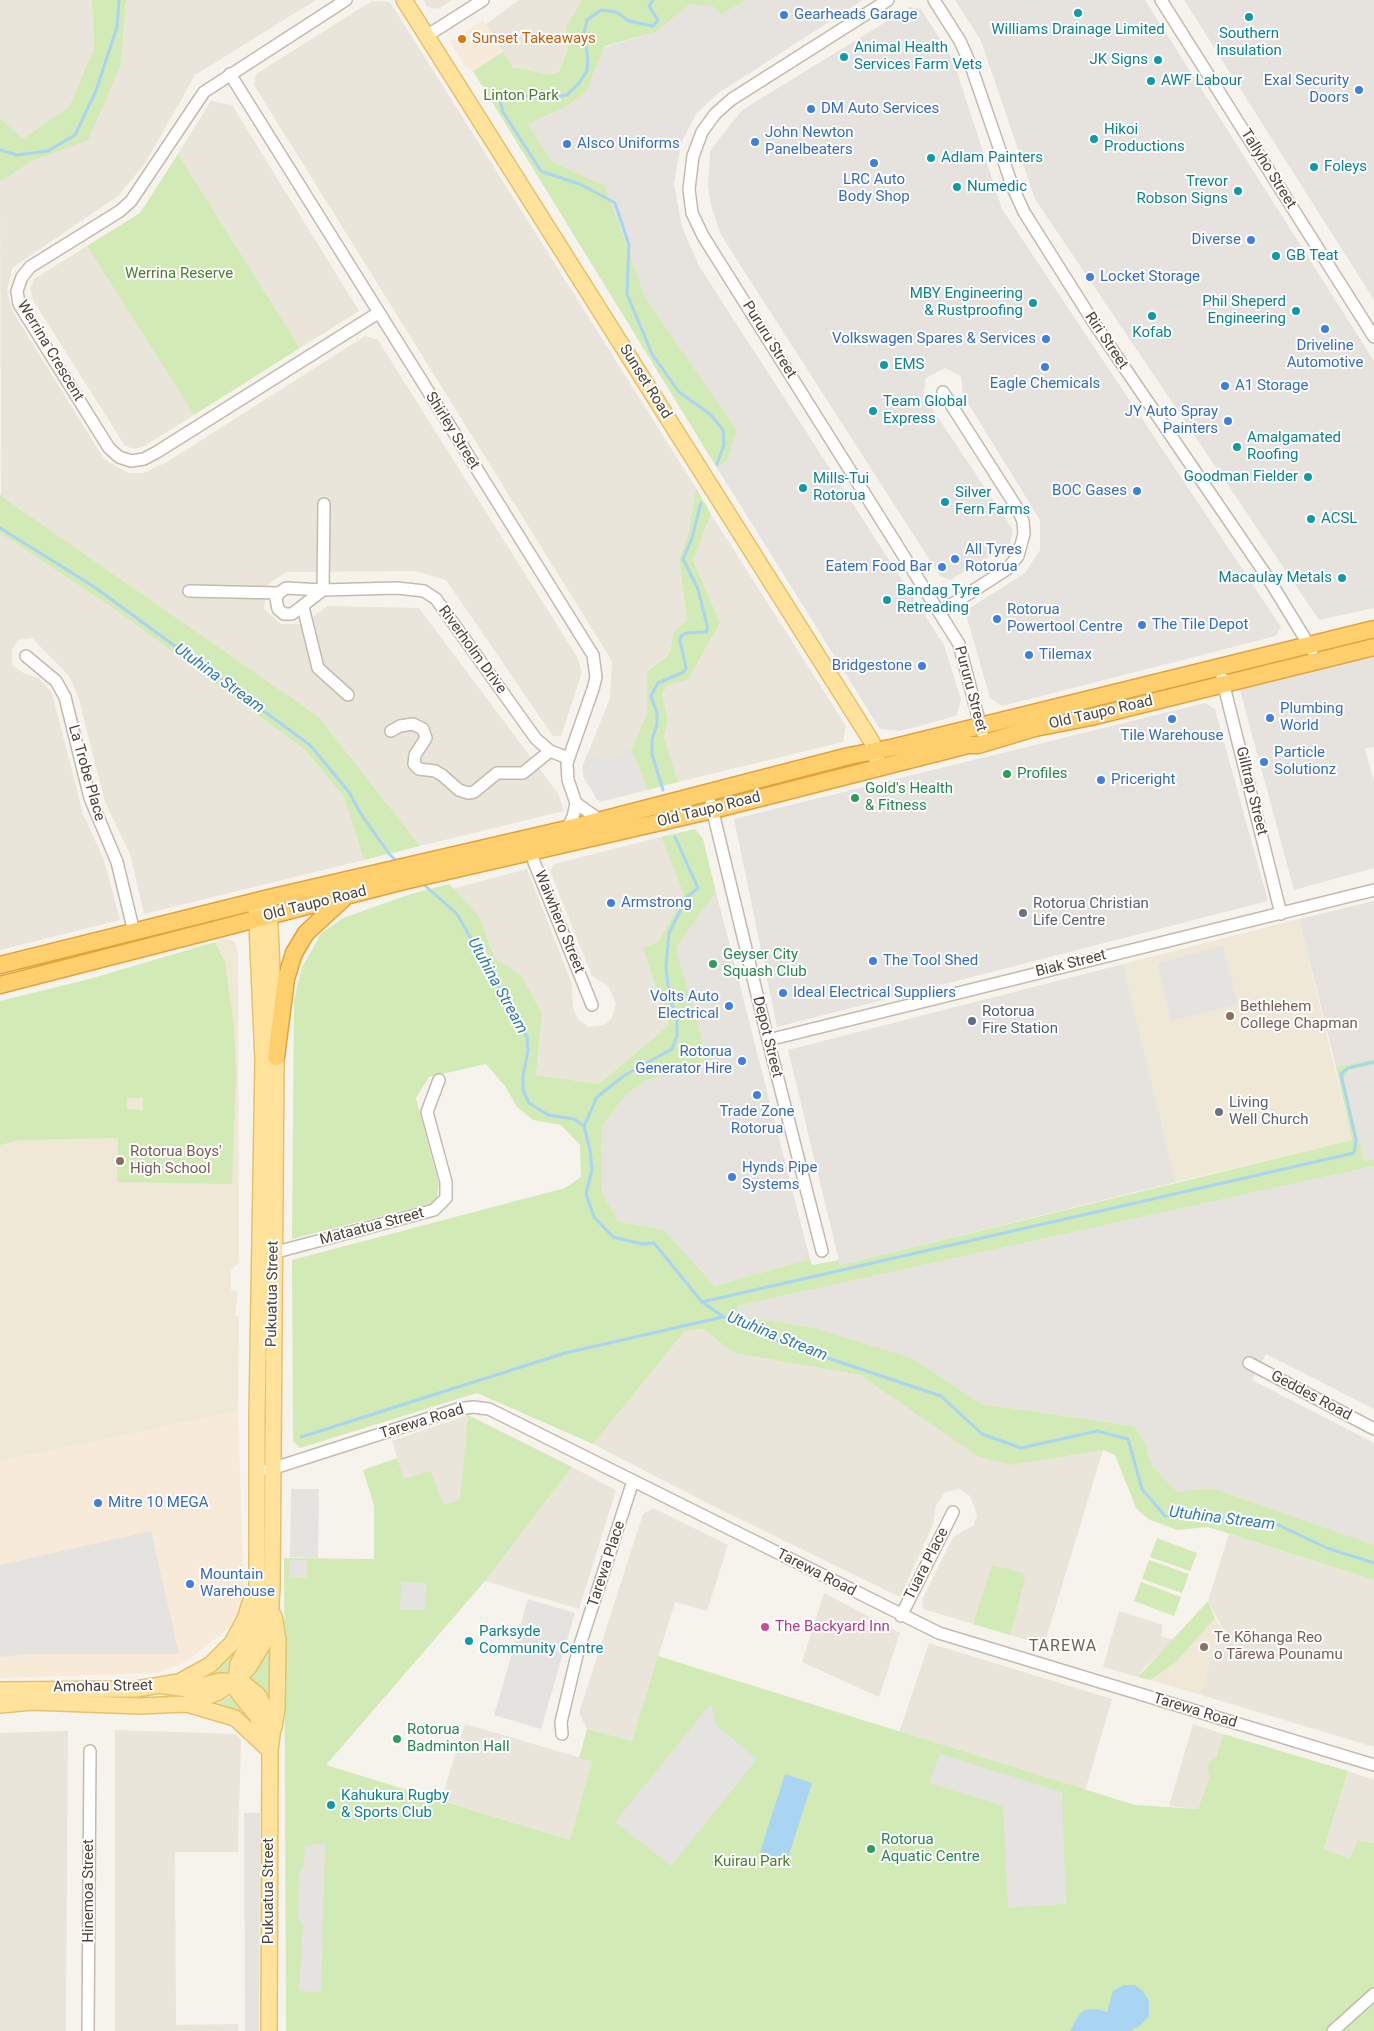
<!DOCTYPE html>
<meta charset="utf-8">
<style>
body{margin:0}
canvas{display:block;background:#f6f3ec}
</style>
<canvas width="1374" height="2031"></canvas>
<script>
const context = document.querySelector('canvas').getContext('2d');
context.lineJoin = 'round';
function paint(path, color) { context.fillStyle = color; context.fill(path, 'evenodd'); }
const shape = rows => new Path2D(rows.map(r => 'M' + r).join(''));
function strokePath(path, color, width, dash) { context.strokeStyle = color; context.lineWidth = width; context.lineCap = dash ? 'butt' : 'round'; context.setLineDash(dash || []); context.stroke(path); }
function drawText(font, color, halo, rows, align = 'center') {
  context.font = font + ' Roboto,sans-serif'; context.lineWidth = 4; context.setLineDash([]); context.textBaseline = 'middle'; context.strokeStyle = halo; context.fillStyle = color; for (const [text, x, y, turn = 0] of rows) {
    context.save(); context.translate(x, y); context.rotate((+turn || 0) * Math.PI / 180); context.textAlign = isNaN(turn) ? turn : align; if (halo) context.strokeText(text, 0, 0); context.fillText(text, 0, 0); context.restore();
  }
}
paint(shape([
 [0,0,92,0,94,48,69,107,23,140,0,118],
 [126,0,316,0,195,75,146,162,118,196,12,268,7,291,12,310,104,459,128,473,143,473,167,462,365,336,378,340,577,657,582,672,561,736,553,736,446,580,415,571,286,572,266,586,264,609,281,624,304,624,327,606,419,608,559,795,564,811,420,846,319,717,1,496,0,182,32,161,88,139,121,65],
 [423,0,452,0,438,9,427,7],
 [519,0,582,0,566,27,568,49,559,70,551,75,518,68,514,70,486,24],
 [372,1,390,2,696,488,689,532,679,559,687,620,673,633,670,652,647,672,647,713,631,750,648,790,600,802,584,779,582,768,610,698,612,661,254,85,256,74],
 [211,101,232,105,359,311,300,348,178,154],
 [87,246,194,415,144,446,135,449,125,446,33,300,30,289,34,279],
 [711,514,846,726,843,742,678,782,664,737,668,720,662,694,668,685,688,680,720,624,693,560],
 [0,533,119,612,305,750,344,797,364,860,144,914,130,854,105,802,78,696,69,676,32,638,18,640,12,650,12,665,25,674,39,678,52,693,83,814,104,860,120,920,0,950],
 [661,837,684,895,658,942,644,948,669,1025,599,1084,536,1075,542,1014,522,976,495,958,478,915,452,889,527,869,572,984,573,1008,579,1020,589,1027,604,1025,612,1018,616,1003,608,986,592,976,550,871,554,864],
 [703,1329,734,1353,860,1375,910,1409,1012,1465,1103,1450,1044,1645,923,1609,922,1600,953,1537,973,1526,977,1515,970,1496,959,1489,945,1492,936,1506,933,1525,900,1597,711,1505,593,1444,685,1331],
 [468,1415,461,1500,443,1505,404,1480,392,1441],
 [572,1467,616,1490,579,1609,485,1581],
 [653,1508,728,1545,707,1611,675,1602,632,1741,587,1729,579,1713,643,1514],
 [1229,1534,1374,1580,1374,1747,1201,1695,1211,1658,1227,1637,1208,1601],
 [824,1593,900,1633,879,1697,802,1662],
 [1119,1611,1163,1625,1161,1636,1174,1640,1142,1670,1138,1677,1103,1667],
 [929,1643,1112,1699,1085,1791,899,1733],
 [465,1724,592,1761,570,1840,441,1800],
 [1193,1724,1223,1734,1216,1758,1207,1766,1209,1778,1198,1809,1169,1806],
 [115,1730,236,1734,241,1740,238,1852,175,1852,176,2025,238,2024,238,2031,115,2031],
 [68,1731,66,2031,0,2031,0,1733],
 [1348,1771,1374,1780,1374,1843,1357,1840,1350,1859,1324,1850]
]), '#eae5da');
paint(shape([
 [483,20,503,52,473,71,466,68,450,42],
 [238,1411,244,1594,234,1624,187,1661,157,1673,0,1678,0,1461]
]), '#f7ead8');
paint(shape([
 [745,0,863,0,717,94,696,114,681,143,674,184,682,227,699,266,944,645,961,700,956,716,900,731,880,729,717,468,728,460,737,430,646,299,605,186,551,161,528,124,565,107,586,92,605,47,656,32,690,4,712,6,721,15],
 [955,0,1145,0,1374,361,1374,608,1319,620,1035,199,981,41],
 [1184,0,1374,0,1374,300],
 [910,7,921,9,953,60,1002,209,1281,627,1276,636,1002,706,990,698,965,611,1025,573,1040,550,1040,520,963,395,961,376,945,368,926,378,923,395,1013,530,1010,544,950,580,940,576,721,235,712,209,708,187,710,151,742,110],
 [1374,657,1374,747,1365,749,1374,782,1374,868,1294,890,1238,683],
 [1205,703,1215,709,1268,901,777,1027,734,819],
 [716,892,810,1259,715,1286,664,1230,618,1221,602,1193,601,1127,626,1095,645,1081,708,1061,676,948],
 [1374,901,1374,1059,1336,1067,1299,919],
 [1123,964,1176,1182,840,1265,788,1050],
 [1374,1065,1374,1159,1364,1161,1344,1079,1348,1071],
 [1374,1166,1374,1409,1266,1354,1252,1380,1374,1443,1374,1545,1212,1488,1177,1493,1152,1466,1145,1443,1134,1426,982,1404,912,1358,811,1327,737,1316,737,1306]
]), '#e6e2dd');
paint(shape([
 [1299,919,1352,1140,1176,1182,1123,964],
 [224,940,232,940,235,943,238,955,239,1262,231,1270,231,1290,238,1292,235,1316,239,1317,238,1411,0,1461,0,1001,90,979],
 [1215,1618,1227,1637,1211,1658,1201,1695,1150,1680,1176,1662]
]), '#efe8d6');
paint(shape([
 [92,0,126,0,121,65,88,140,32,161,0,182,0,118,23,139,69,107,94,48],
 [582,0,745,0,721,15,712,6,690,4,656,32,605,46,586,92,565,107,528,124,551,161,605,186,646,299,737,430,728,460,717,468,473,71,503,52,514,69,517,68,551,75,559,71,568,49,566,27],
 [178,154,300,348,194,415,87,246,140,213],
 [696,488,711,514,693,560,720,623,688,680,668,685,662,694,668,720,664,737,678,782,648,790,631,750,647,713,647,672,670,653,673,633,687,620,679,559,689,532],
 [0,493,1,496,319,717,420,846,364,860,344,797,305,750,119,612,0,533],
 [695,829,703,839,716,892,676,948,708,1061,645,1081,626,1095,601,1127,602,1193,618,1221,664,1230,715,1286,810,1259,812,1265,839,1260,840,1265,1352,1140,1336,1067,1374,1059,1374,1065,1348,1071,1344,1079,1364,1161,1374,1159,1374,1166,737,1306,738,1316,811,1327,912,1358,982,1404,1134,1426,1145,1443,1152,1466,1177,1492,1212,1488,1374,1545,1374,1580,1208,1527,1177,1530,1148,1519,1136,1508,1115,1455,1103,1450,1012,1465,979,1457,860,1375,734,1353,703,1329,685,1331,593,1444,477,1393,300,1448,293,1441,292,1260,565,1188,581,1177,580,1145,561,1125,533,1120,517,1107,505,1086,486,1064,429,1077,416,1098,439,1185,436,1202,292,1239,294,1000,302,967,321,934,343,918,411,894,449,884,478,915,495,958,522,976,542,1014,536,1075,599,1084,669,1025,643,948,658,942,684,895,661,837],
 [215,942,225,962,234,1028,236,1075,232,1184,117,1182,118,1138,19,1140,0,1145,0,1001,90,979],
 [127,1098,143,1098,143,1110,127,1109],
 [468,1415,572,1467,485,1581,326,1765,570,1840,592,1761,579,1758,587,1729,632,1741,658,1656,1135,1805,1198,1809,1209,1778,1207,1766,1210,1761,1216,1758,1223,1734,1348,1771,1324,1849,1350,1859,1357,1840,1374,1843,1374,2031,286,2031,284,1558,374,1559,374,1506,363,1470,397,1458,404,1479,431,1471,443,1505,460,1500],
 [1157,1538,1197,1553,1190,1571,1150,1557],
 [1149,1560,1189,1574,1182,1593,1142,1579],
 [992,1565,1023,1573,1025,1579,1010,1635,973,1624],
 [1141,1582,1181,1597,1174,1616,1134,1601],
 [1208,1601,1215,1618,1176,1662,1150,1680,1138,1677],
 [272,1642,273,1710,249,1679,266,1657],
 [238,1645,237,1656,229,1667,229,1675,196,1682,218,1668],
 [234,1694,259,1730,215,1705]
]), '#d2eab5');
paint(shape([
 [631,750,647,788,607,800,597,800,585,776,583,767,587,753,610,762,625,751],
 [1223,946,1238,1004,1171,1021,1157,963],
 [291,1489,319,1489,318,1558,290,1557],
 [151,1531,179,1654,26,1654,0,1657,0,1565],
 [289,1560,307,1560,307,1578,289,1578],
 [401,1582,426,1583,425,1610,400,1610],
 [528,1599,575,1613,541,1729,494,1715],
 [711,1703,716,1725,757,1759,671,1866,615,1822],
 [940,1754,1062,1792,1066,1904,1008,1908,1003,1806,929,1783],
 [244,1813,260,1813,259,2031,245,2031],
 [325,1844,321,1992,299,1991,303,1926,298,1919,299,1875,304,1864,305,1845]
]), '#e5e3e0');
paint(shape([
 [785,1774,812,1783,787,1861,760,1852],
 [1124,1985,1134,1985,1142,1990,1149,2001,1149,2017,1139,2026,1130,2031,1070,2031,1078,2016,1085,2010,1098,2009,1107,2012,1113,1991]
]), '#a9d4f2');
strokePath(shape([
 [653,0,649,6,658,20,653,26,629,21,616,12,601,10,587,20,584,33,588,60,587,71,579,83,567,95,545,99,513,94,500,101,503,112,541,171,582,185,615,203,629,245,627,294,652,354,679,392,710,414,723,430,724,445,717,464],
 [0,150,17,155,48,151,75,135,96,91,117,27,119,0],
 [0,528,93,586,310,745,349,792,361,814,390,855,399,863],
 [663,790,652,754,652,739,657,725,657,713,651,696,658,683,684,672,686,667,680,641,681,636,686,633,707,632,707,625,698,589,683,559,692,538,701,503],
 [421,882,457,914,527,1037,528,1051,523,1076,523,1090,529,1103,548,1115,574,1119,584,1126,590,1150,592,1170,586,1194,594,1217,613,1237,642,1244,654,1243,702,1302,724,1317,780,1342,941,1396,982,1434,1021,1448,1097,1431,1128,1439,1142,1489,1165,1516,1272,1522,1327,1548,1374,1563],
 [584,1126,597,1097,625,1075,672,1049,677,1036,677,1019,669,996,666,967,669,933,687,897,698,888,675,837],
 [702,1302,1354,1153,1356,1140,1341,1074,1348,1068,1374,1062],
 [301,1437,565,1353,723,1317]
]), '#a9d4f2', 3);
const minor = shape([
 [346,0,204,92,131,201,120,211,30,267,22,277,17,291,19,304,109,448,119,457,131,461,144,459,157,452,378,313],
 [888,0,732,99,715,114,702,132,693,156,689,189,692,213,703,236,959,644,982,732],
 [934,0,960,41,971,66,1013,188,1024,212,1094,323,1268,578,1312,650],
 [1161,0,1374,337],
 [428,35,483,0],
 [230,74,593,655,596,677,593,689,567,763,568,780,576,803,573,817,567,829],
 [324,504,323,590,292,614,284,614,278,609,276,599,279,593,286,588,323,590,397,588,424,591,436,599,536,739,550,751,568,758],
 [189,591,279,593],
 [303,607,318,668,348,695],
 [940,612,1007,569,1018,556,1024,534,1023,521,1017,508,943,392],
 [26,656,56,681,65,697,90,798,117,862,134,932],
 [1222,678,1281,914],
 [391,731,400,726,413,724,423,729,426,738,415,755,414,764,419,769,435,771,442,775,459,790,468,793,474,792,497,773,523,773,550,751],
 [576,803,601,821],
 [711,804,768,1040,822,1251],
 [532,846,534,862,592,1005],
 [768,1040,1374,890],
 [269,1254,434,1210,446,1198,446,1182,427,1112,439,1080],
 [1249,1363,1374,1429],
 [268,1470,458,1409,473,1407,489,1409,939,1633,1374,1765],
 [901,1616,953,1512],
 [562,1734,561,1722,578,1651,633,1481],
 [88,2031,90,1751],
 [1333,2031,1374,1994]
]);
const major = shape([
 [404,0,872,742,879,767],
 [256,901,263,1060,257,1416,257,1607,253,1634,238,1664,236,1680,237,1691,257,1716,270,1751],
 [164,1686,189,1689,220,1681,242,1682,258,1695,270,1719,272,1735,270,1751,269,2031],
 [0,1690,136,1689,179,1682,210,1665,232,1643,245,1619,251,1600],
 [187,1704,235,1718,267,1748],
 [0,1705,32,1702,140,1706,186,1704,217,1693,236,1680,249,1667,264,1642,270,1619,272,1588,276,1057,269,905],
 [274,1728,277,1708,278,1640,274,1616]
]);
const highway = shape([
 [0,965,269,898,567,829,849,756,895,747,1374,629],
 [0,985,404,881,713,810,968,745,978,745,1035,728,1091,717,1374,647],
 [276,1057,286,979,294,953,306,933,343,899]
]);
strokePath(minor, '#c2bbae', 14);
strokePath(major, '#e6c16a', 18);
strokePath(highway, '#e0a43c', 19);
strokePath(minor, '#fff', 11);
strokePath(major, '#ffe39c', 15);
strokePath(highway, '#ffcf6e', 16);
for (const [x, y, r, color] of [
 [1078,13,5,"#0f9aa8"],
 [784,15,5,"#3f7fe0"],
 [1249,17,5,"#0f9aa8"],
 [462,39,5,"#e8710a"],
 [844,57,5,"#0f9aa8"],
 [1158,60,5,"#0f9aa8"],
 [1151,81,5,"#0f9aa8"],
 [1359,90,5,"#3f7fe0"],
 [811,109,5,"#3f7fe0"],
 [1094,139,5,"#0f9aa8"],
 [755,142,5,"#3f7fe0"],
 [567,144,5,"#3f7fe0"],
 [931,158,5,"#0f9aa8"],
 [874,163,5,"#3f7fe0"],
 [1314,167,5,"#0f9aa8"],
 [957,187,5,"#0f9aa8"],
 [1238,191,5,"#0f9aa8"],
 [1251,240,5,"#3f7fe0"],
 [1276,256,5,"#0f9aa8"],
 [1090,277,5,"#3f7fe0"],
 [1033,303,5,"#0f9aa8"],
 [1296,311,5,"#0f9aa8"],
 [1152,316,5,"#0f9aa8"],
 [1325,329,5,"#3f7fe0"],
 [1046,339,5,"#3f7fe0"],
 [884,365,5,"#0f9aa8"],
 [1045,367,5,"#3f7fe0"],
 [1225,386,5,"#3f7fe0"],
 [873,411,5,"#0f9aa8"],
 [1228,421,5,"#3f7fe0"],
 [1237,447,5,"#0f9aa8"],
 [1308,477,5,"#0f9aa8"],
 [803,488,5,"#0f9aa8"],
 [1137,491,5,"#3f7fe0"],
 [945,502,5,"#0f9aa8"],
 [1311,519,5,"#0f9aa8"],
 [955,559,5,"#3f7fe0"],
 [942,567,5,"#3f7fe0"],
 [1342,578,5,"#0f9aa8"],
 [887,600,5,"#0f9aa8"],
 [997,619,5,"#3f7fe0"],
 [1142,625,5,"#3f7fe0"],
 [1029,655,5,"#3f7fe0"],
 [922,666,5,"#3f7fe0"],
 [1270,718,5,"#3f7fe0"],
 [1172,719,5,"#3f7fe0"],
 [1264,762,5,"#3f7fe0"],
 [1007,774,5,"#2e9e5b"],
 [1101,780,5,"#3f7fe0"],
 [855,798,5,"#2e9e5b"],
 [611,903,5,"#3f7fe0"],
 [1023,913,5,"#6b7280"],
 [873,961,5,"#3f7fe0"],
 [713,964,5,"#2e9e5b"],
 [783,993,5,"#3f7fe0"],
 [729,1006,5,"#3f7fe0"],
 [1230,1016,5,"#8d6e63"],
 [972,1021,5,"#5c6f8a"],
 [742,1061,5,"#3f7fe0"],
 [757,1095,5,"#3f7fe0"],
 [1219,1112,5,"#6b7280"],
 [120,1161,5,"#8d6e63"],
 [732,1177,5,"#3f7fe0"],
 [98,1503,5,"#3f7fe0"],
 [190,1584,5,"#3f7fe0"],
 [765,1627,5,"#d1479c"],
 [469,1641,5,"#0f9aa8"],
 [1204,1647,5,"#8d6e63"],
 [397,1739,5,"#2e9e5b"],
 [331,1805,5,"#0f9aa8"],
 [871,1849,5,"#2e9e5b"]
]) { const dot = new Path2D(); dot.arc(x, y, r, 0, 2 * Math.PI); context.fillStyle = color; context.fill(dot); strokePath(dot, '#fff', 2); }
drawText('15px', '#366cbe', '#fff', [
 ["Gearheads Garage",794,15],
 ["Exal Security",1349,81,"right"],
 ["Doors",1349,98,"right"],
 ["DM Auto Services",821,109],
 ["John Newton",765,133],
 ["Panelbeaters",765,150],
 ["Alsco Uniforms",577,144],
 ["LRC Auto",874,180,"center"],
 ["Body Shop",874,197,"center"],
 ["Diverse",1241,240,"right"],
 ["Locket Storage",1100,277],
 ["Volkswagen Spares & Services",1036,339,"right"],
 ["Driveline",1325,346,"center"],
 ["Automotive",1325,363,"center"],
 ["Eagle Chemicals",1045,384,"center"],
 ["A1 Storage",1235,386],
 ["JY Auto Spray",1218,412,"right"],
 ["Painters",1218,429,"right"],
 ["BOC Gases",1127,491,"right"],
 ["All Tyres",965,550],
 ["Rotorua",965,567],
 ["Eatem Food Bar",932,567,"right"],
 ["Rotorua",1007,610],
 ["Powertool Centre",1007,627],
 ["The Tile Depot",1152,625],
 ["Tilemax",1039,655],
 ["Bridgestone",912,666,"right"],
 ["Plumbing",1280,709],
 ["World",1280,726],
 ["Tile Warehouse",1172,736,"center"],
 ["Particle",1274,753],
 ["Solutionz",1274,770],
 ["Priceright",1111,780],
 ["Armstrong",621,903],
 ["The Tool Shed",883,961],
 ["Ideal Electrical Suppliers",793,993],
 ["Volts Auto",719,997,"right"],
 ["Electrical",719,1014,"right"],
 ["Rotorua",732,1052,"right"],
 ["Generator Hire",732,1069,"right"],
 ["Trade Zone",757,1112,"center"],
 ["Rotorua",757,1129,"center"],
 ["Hynds Pipe",742,1168],
 ["Systems",742,1185],
 ["Mitre 10 MEGA",108,1503],
 ["Mountain",200,1575],
 ["Warehouse",200,1592]
], 'left');
drawText('15px', '#0d838f', '#fff', [
 ["Williams Drainage Limited",1078,30,"center"],
 ["Southern",1249,34,"center"],
 ["Insulation",1249,51,"center"],
 ["Animal Health",854,48],
 ["Services Farm Vets",854,65],
 ["JK Signs",1148,60,"right"],
 ["AWF Labour",1161,81],
 ["Hikoi",1104,130],
 ["Productions",1104,147],
 ["Adlam Painters",941,158],
 ["Foleys",1324,167],
 ["Trevor",1228,182,"right"],
 ["Robson Signs",1228,199,"right"],
 ["Numedic",967,187],
 ["GB Teat",1286,256],
 ["MBY Engineering",1023,294,"right"],
 ["& Rustproofing",1023,311,"right"],
 ["Phil Sheperd",1286,302,"right"],
 ["Engineering",1286,319,"right"],
 ["Kofab",1152,333,"center"],
 ["EMS",894,365],
 ["Team Global",883,402],
 ["Express",883,419],
 ["Amalgamated",1247,438],
 ["Roofing",1247,455],
 ["Goodman Fielder",1298,477,"right"],
 ["Mills-Tui",813,479],
 ["Rotorua",813,496],
 ["Silver",955,493],
 ["Fern Farms",955,510],
 ["ACSL",1321,519],
 ["Macaulay Metals",1332,578,"right"],
 ["Bandag Tyre",897,591],
 ["Retreading",897,608],
 ["Parksyde",479,1632],
 ["Community Centre",479,1649],
 ["Kahukura Rugby",341,1796],
 ["& Sports Club",341,1813]
], 'left');
drawText('15px', '#c56008', '#fff', [
 ["Sunset Takeaways",472,39]
], 'left');
drawText('15px', '#4a7f2a', '#fff', [
 ["Linton Park",521,96],
 ["Werrina Reserve",179,274],
 ["Kuirau Park",752,1862]
]);
drawText('15px', '#4b4439', '#fff', [
 ["Tallyho Street",1268,169,58],
 ["Pururu Street",769,340,58],
 ["Riri Street",1106,341,56],
 ["Werrina Crescent",50,351,59],
 ["Sunset Road",645,382,58],
 ["Shirley Street",452,431,58],
 ["Riverholm Drive",472,650,54],
 ["Pururu Street",970,689,75],
 ["Old Taupo Road",1101,713,-13],
 ["La Trobe Place",86,773,74],
 ["Gilltrap Street",1251,791,76],
 ["Old Taupo Road",709,810,-14],
 ["Old Taupo Road",315,904,-14],
 ["Waiwhero Street",559,922,68],
 ["Biak Street",1071,964,-14],
 ["Depot Street",767,1037,76],
 ["Mataatua Street",372,1227,-15],
 ["Pukuatua Street",273,1294,-89],
 ["Geddes Road",1311,1396,28],
 ["Tarewa Road",422,1422,-17],
 ["Tarewa Place",607,1564,-72],
 ["Tuara Place",927,1564,-63],
 ["Tarewa Road",816,1573,27],
 ["Amohau Street",103,1687,-1],
 ["Tarewa Road",1195,1711,17],
 ["Hinemoa Street",89,1891,-90],
 ["Pukuatua Street",269,1891,-90]
]);
drawText('15px', '#27864d', '#fff', [
 ["Profiles",1017,774],
 ["Gold's Health",865,789],
 ["& Fitness",865,806],
 ["Geyser City",723,955],
 ["Squash Club",723,972],
 ["Rotorua",407,1730],
 ["Badminton Hall",407,1747],
 ["Rotorua",881,1840],
 ["Aquatic Centre",881,1857]
], 'left');
drawText('15px', '#5b616d', '#fff', [
 ["Rotorua Christian",1033,904],
 ["Life Centre",1033,921],
 ["Living",1229,1103],
 ["Well Church",1229,1120]
], 'left');
drawText('15px', '#785e54', '#fff', [
 ["Bethlehem",1240,1007],
 ["College Chapman",1240,1024],
 ["Rotorua Boys'",130,1152],
 ["High School",130,1169],
 ["Te Kōhanga Reo",1214,1638],
 ["o Tārewa Pounamu",1214,1655]
], 'left');
drawText('15px', '#4e5e75', '#fff', [
 ["Rotorua",982,1012],
 ["Fire Station",982,1029]
], 'left');
drawText('15px', '#b23c85', '#fff', [
 ["The Backyard Inn",775,1627]
], 'left');
drawText('italic 16px', '#2e7ab2', '#fff', [
 ["Utuhina Stream",219,679,36],
 ["Utuhina Stream",497,986,61],
 ["Utuhina Stream",777,1337,22],
 ["Utuhina Stream",1222,1519,7]
]);
context.letterSpacing = '1px';
drawText('16px', '#6e6250', '#fff', [
 ["TAREWA",1063,1647]
]);
context.letterSpacing = '0px';
</script>
